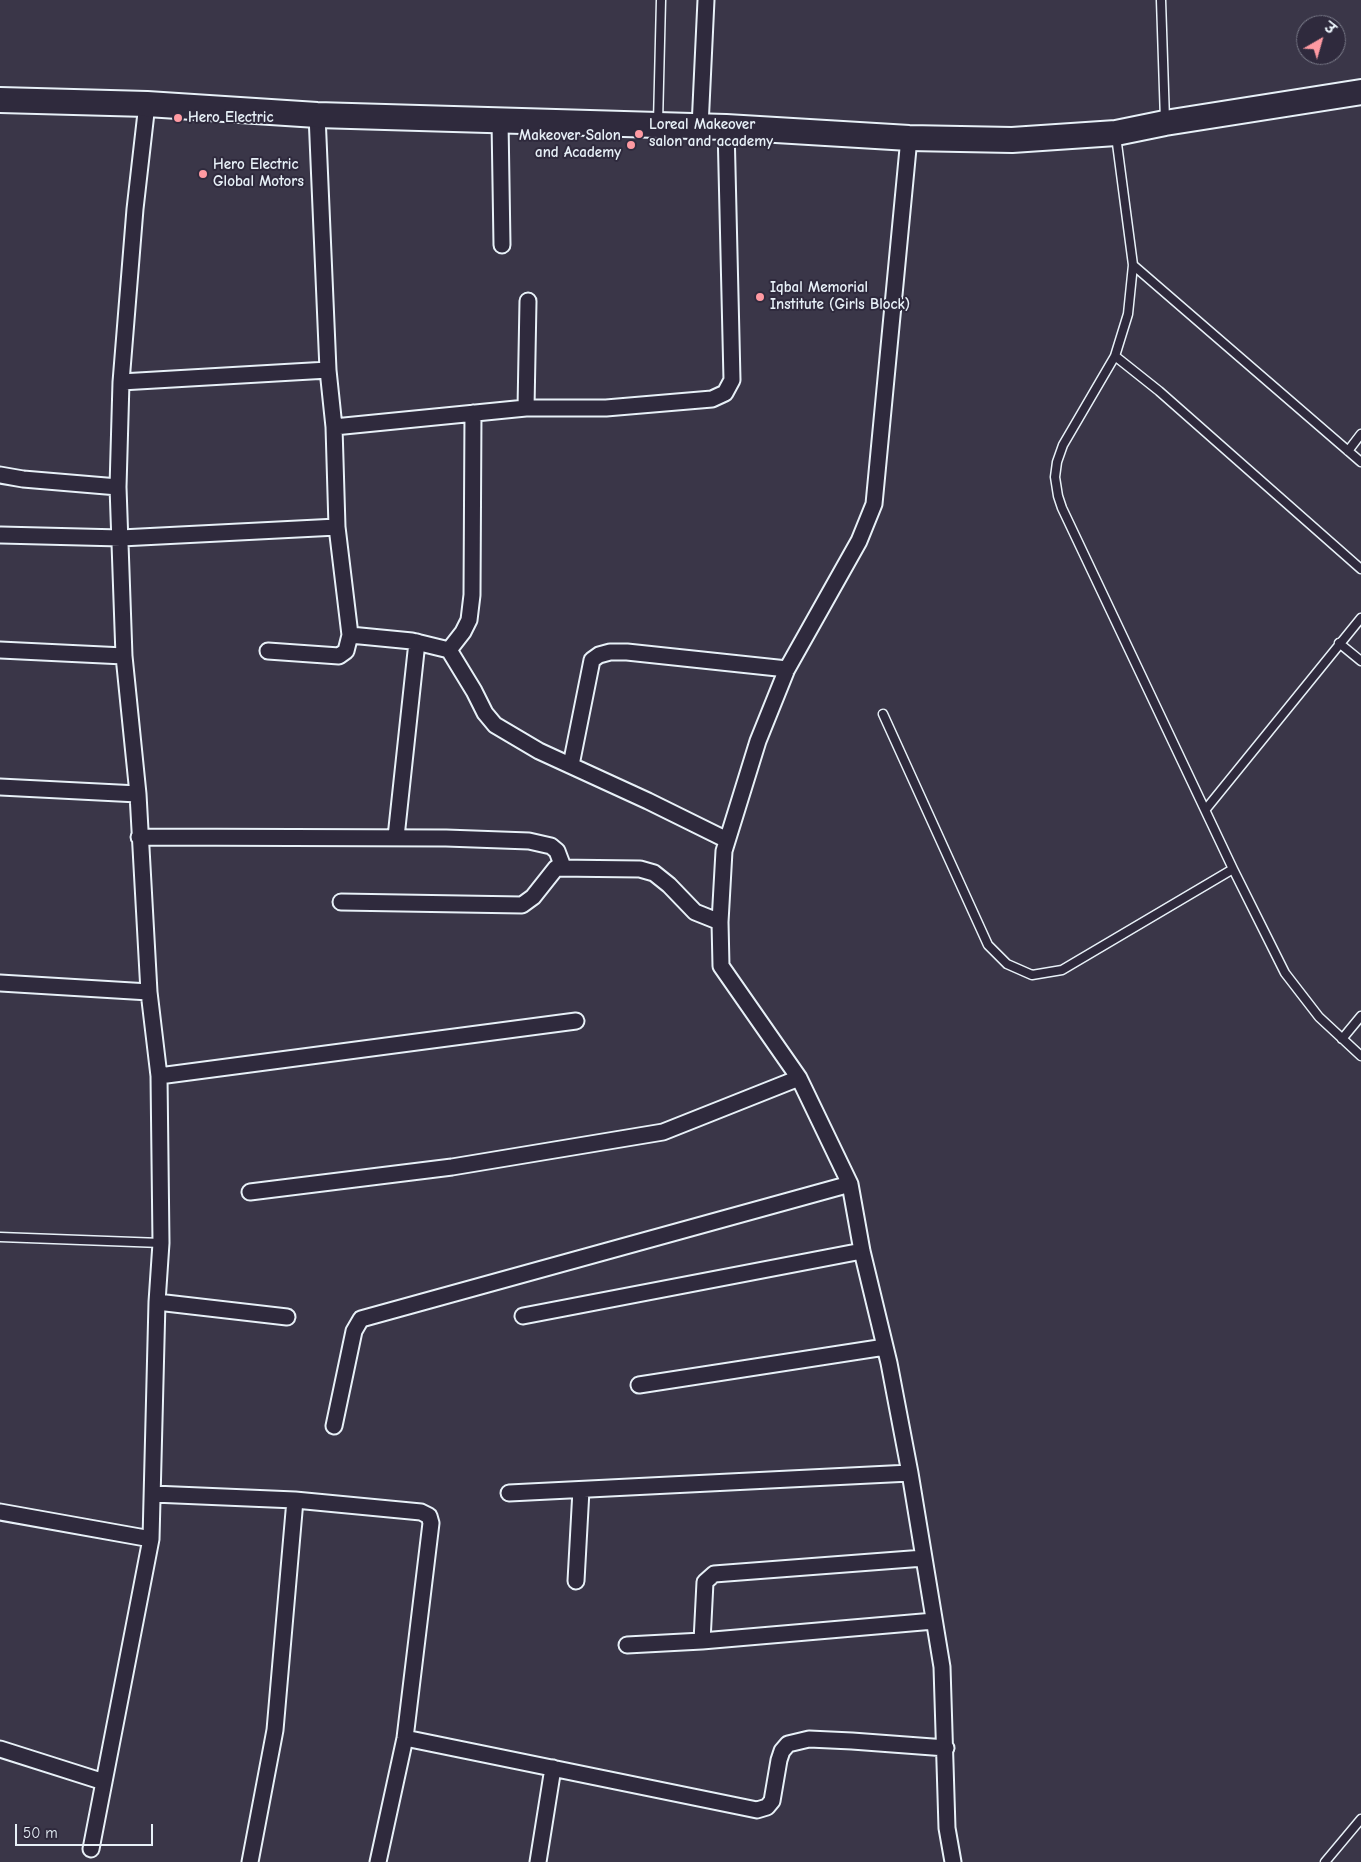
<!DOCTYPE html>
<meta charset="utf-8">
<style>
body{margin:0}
#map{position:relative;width:1361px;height:1862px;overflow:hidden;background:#3a3648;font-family:"Comic Neue","Playpen Sans Deva",sans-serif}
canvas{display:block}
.north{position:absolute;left:1296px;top:15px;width:50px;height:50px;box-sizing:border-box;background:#2f2a3d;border:1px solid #797a88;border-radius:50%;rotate:38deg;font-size:14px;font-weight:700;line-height:20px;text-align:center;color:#e8f1f8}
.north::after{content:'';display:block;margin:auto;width:18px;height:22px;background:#ff9aa2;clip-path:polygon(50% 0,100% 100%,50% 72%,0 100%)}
.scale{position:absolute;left:15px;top:1824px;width:138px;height:22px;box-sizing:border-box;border:2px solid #e8f1f8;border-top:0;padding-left:6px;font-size:15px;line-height:18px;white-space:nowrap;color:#e8f1f8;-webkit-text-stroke:4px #2f2a3d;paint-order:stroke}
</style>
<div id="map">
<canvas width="1361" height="1862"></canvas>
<div class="north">उ</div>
<div class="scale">50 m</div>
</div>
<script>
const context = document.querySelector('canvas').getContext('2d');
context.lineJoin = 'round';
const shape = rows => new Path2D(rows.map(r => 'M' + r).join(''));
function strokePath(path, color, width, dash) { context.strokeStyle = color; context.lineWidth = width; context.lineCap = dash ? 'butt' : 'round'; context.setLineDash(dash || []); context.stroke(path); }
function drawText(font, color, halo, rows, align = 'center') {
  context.font = font + ' "Comic Neue",sans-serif'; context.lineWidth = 4; context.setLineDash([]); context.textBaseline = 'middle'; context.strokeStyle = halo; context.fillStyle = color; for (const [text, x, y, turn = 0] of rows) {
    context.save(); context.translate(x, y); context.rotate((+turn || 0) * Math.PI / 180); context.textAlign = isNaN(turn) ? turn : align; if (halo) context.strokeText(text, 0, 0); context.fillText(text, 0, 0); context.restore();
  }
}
const lane = shape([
 [1161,0,1165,120],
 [658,123,661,0],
 [1116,136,1133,265,1128,314,1115,356,1063,445,1057,462,1055,477,1058,496,1062,508,1233,869,1285,973,1319,1017,1361,1056],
 [1133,265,1361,462],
 [1115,356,1159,391,1361,569],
 [1348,451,1361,434],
 [1339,643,1361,661],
 [883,714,988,945,1007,964,1032,975,1062,970,1233,869],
 [1206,809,1361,618],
 [1342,1039,1361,1016],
 [0,1237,161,1243],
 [1325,1862,1361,1819]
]);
const street = shape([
 [500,121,502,245],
 [700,127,706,0],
 [909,138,874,504,859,541,787,669,758,741,724,851,720,922,721,966,799,1078,850,1184,862,1251,889,1363,910,1473,942,1667,947,1828,953,1862],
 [121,382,328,370],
 [526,408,528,301],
 [334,427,526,408,606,408,712,399,725,393,732,380,726,127],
 [0,475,23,479,118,487],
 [1,535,121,538,337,527],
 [350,635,412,641,449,650,474,691,485,713,495,725,539,751,648,801,727,840],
 [0,650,124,656],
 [449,650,463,632,469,620,472,595,473,413],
 [268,651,339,656,346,651,350,635,337,527,334,427,328,370,317,115],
 [571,765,592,660,599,655,610,652,627,652,787,669],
 [0,787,138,794],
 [139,837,446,838,529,841,551,846,557,851,563,867],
 [396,837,417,642],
 [341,902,522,905,533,897,556,868,640,869,654,873,669,885,695,912,720,922],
 [0,983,149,992],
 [159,1076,576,1021],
 [250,1192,452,1167,663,1132,799,1078],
 [157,1302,287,1317],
 [523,1316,862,1251],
 [639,1385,885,1347],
 [334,1426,354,1331,361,1319,850,1184],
 [509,1493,910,1473],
 [153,1494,295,1500,421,1512,429,1516,431,1523,405,1738,378,1862],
 [0,1512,151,1539],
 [576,1581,581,1490],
 [702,1641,705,1582,714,1574,924,1558],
 [627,1645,702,1641,934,1621],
 [405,1738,757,1810,767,1807,772,1801,779,1760,782,1751,788,1744,809,1739,852,1741,946,1748],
 [0,1749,104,1782],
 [91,1849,151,1539,157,1302,161,1243,159,1076,149,992,138,794,124,656,118,487,121,382,135,209,147,104],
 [250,1862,275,1730,295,1500],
 [538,1862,553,1768]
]);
const primary = shape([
 [0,100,147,104,317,115,726,127,909,138,1012,140,1116,133,1165,123,1361,92]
]);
strokePath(lane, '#e8f1f8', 11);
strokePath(street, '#e8f1f8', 19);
strokePath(primary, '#e8f1f8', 28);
strokePath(lane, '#2f2a3d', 8);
strokePath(street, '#2f2a3d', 15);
strokePath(primary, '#2f2a3d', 24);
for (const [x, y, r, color] of [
 [178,118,5,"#ff9aa2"],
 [639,134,5,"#ff9aa2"],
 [631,145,5,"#ff9aa2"],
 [203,174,5,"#ff9aa2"],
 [760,297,5,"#ff9aa2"]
]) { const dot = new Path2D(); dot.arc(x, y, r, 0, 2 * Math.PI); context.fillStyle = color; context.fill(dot); strokePath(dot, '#2f2a3d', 2); }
drawText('bold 15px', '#e8f1f8', '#2f2a3d', [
 ["Hero Electric",188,118],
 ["Loreal Makeover",649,125],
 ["salon and academy",649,142],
 ["Makeover Salon",621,136,"right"],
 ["and Academy",621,153,"right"],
 ["Hero Electric",213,165],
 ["Global Motors",213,182],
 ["Iqbal Memorial",770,288],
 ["Institute (Girls Block)",770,305]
], 'left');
</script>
